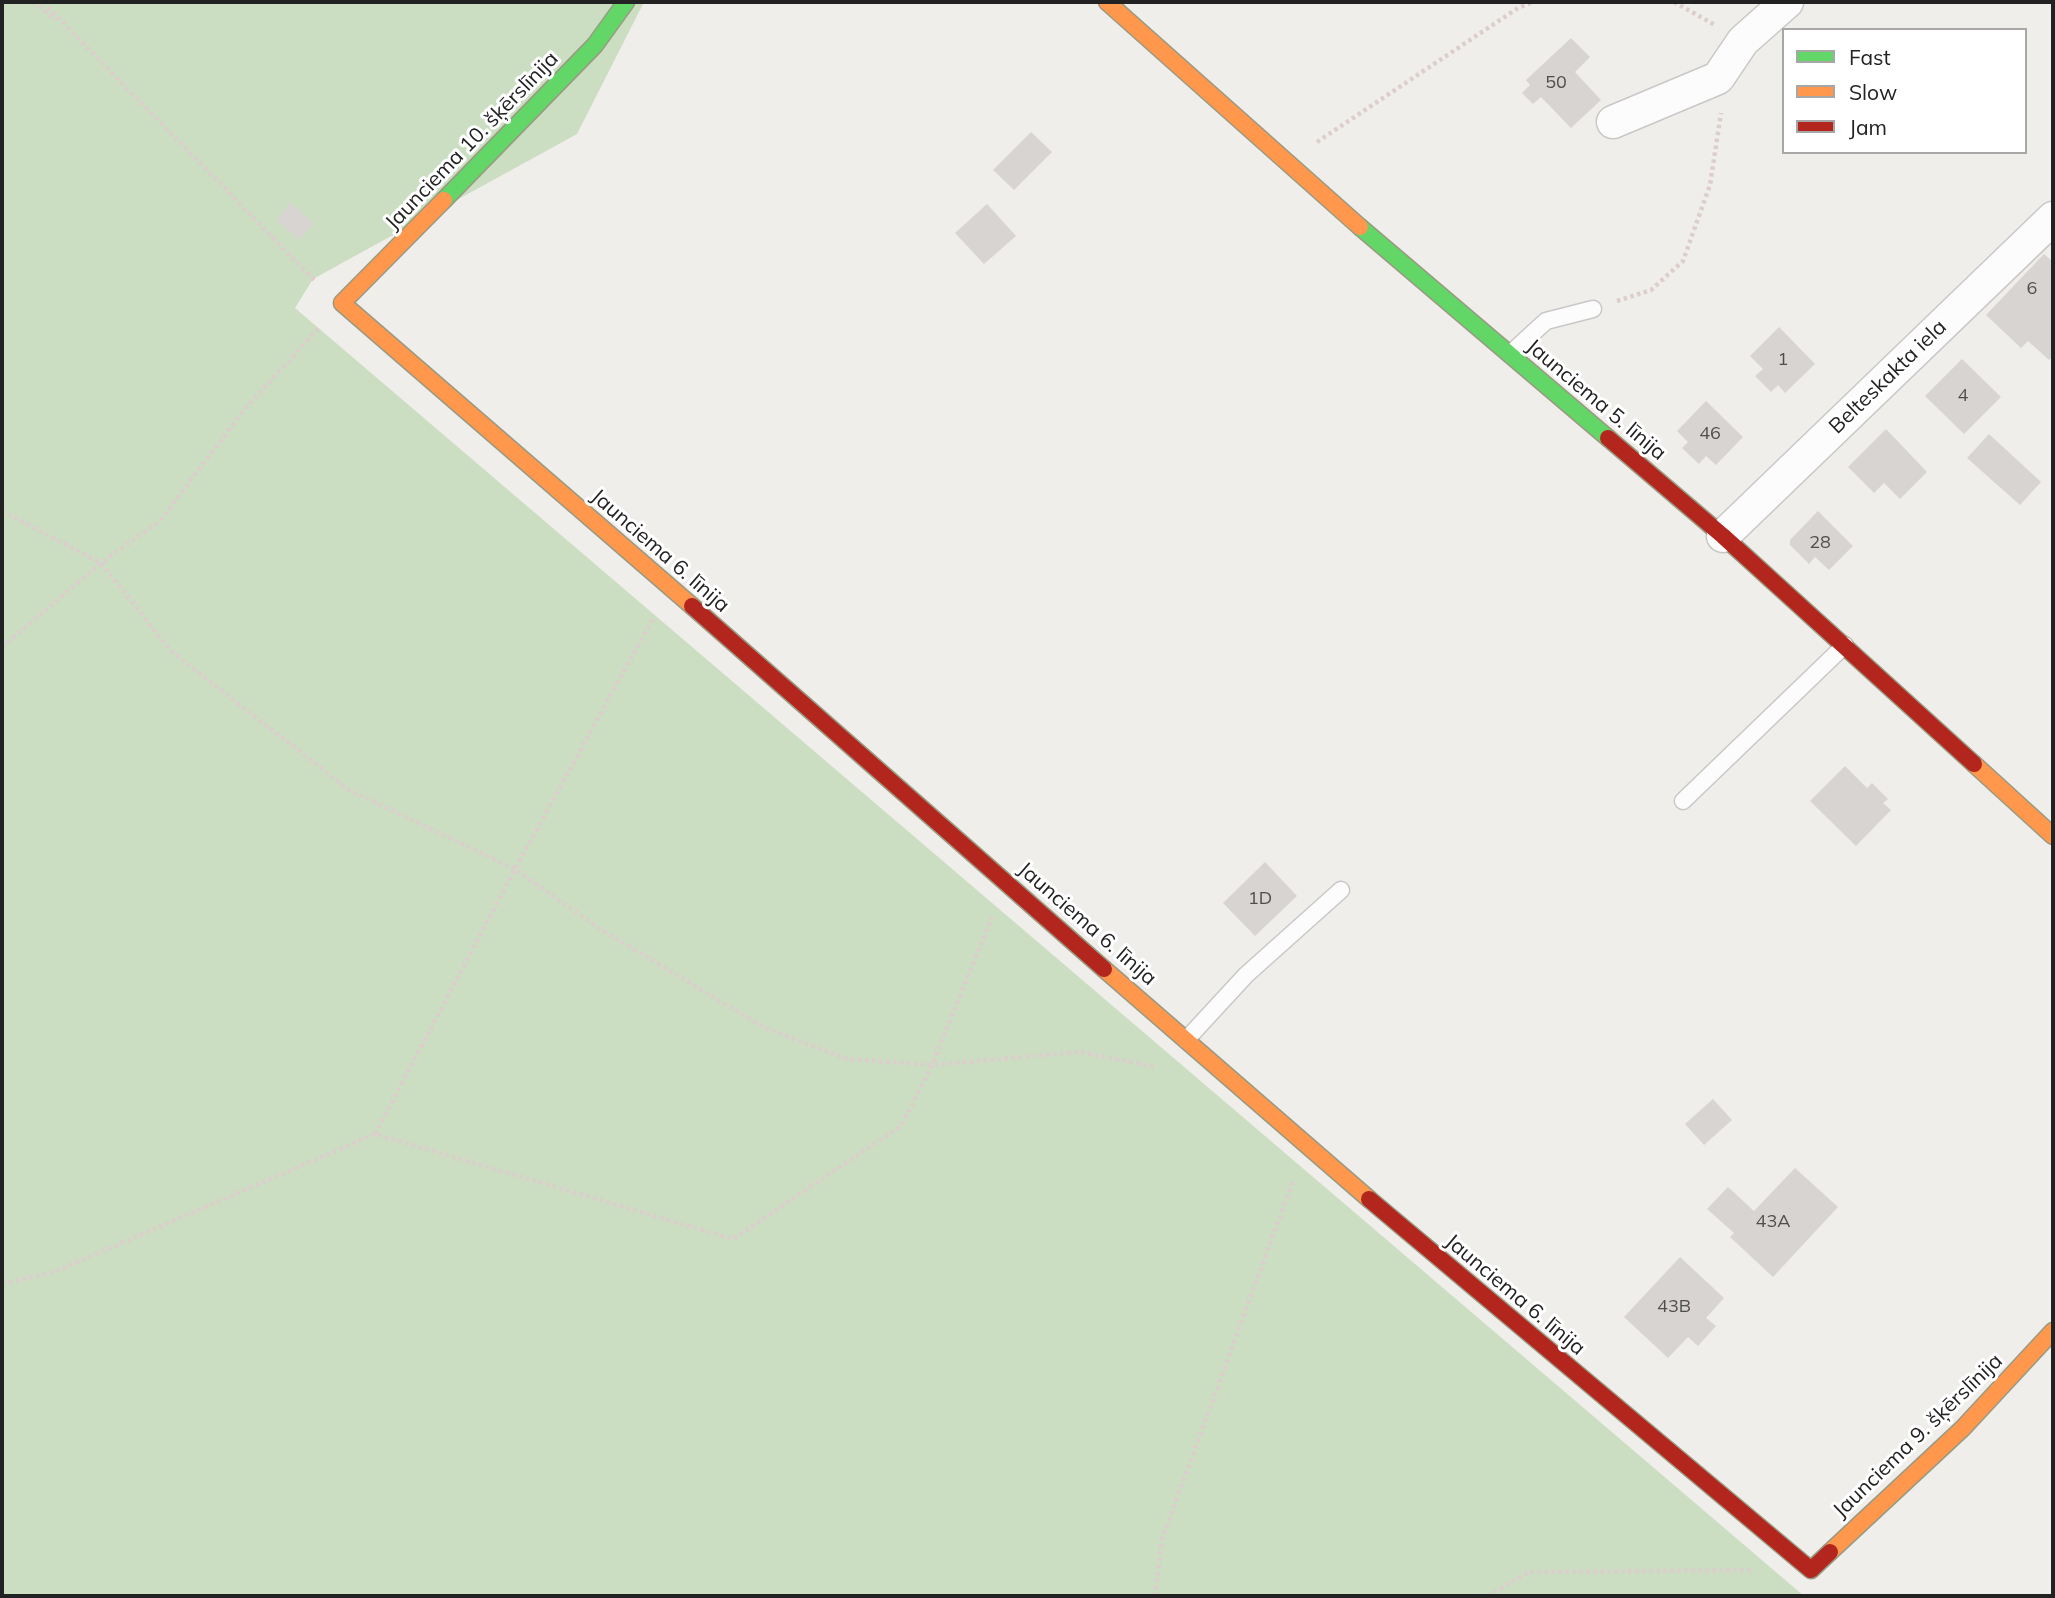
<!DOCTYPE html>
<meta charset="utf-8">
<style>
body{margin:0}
#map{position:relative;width:2055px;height:1598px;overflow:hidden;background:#f0eeeb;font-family:Mulish,sans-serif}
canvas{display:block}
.frame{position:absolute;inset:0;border:4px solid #222;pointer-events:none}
.legend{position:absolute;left:1782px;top:28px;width:245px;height:126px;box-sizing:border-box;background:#fff;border:2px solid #a7a7a7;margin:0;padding:9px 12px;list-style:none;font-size:21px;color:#222}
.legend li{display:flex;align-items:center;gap:14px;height:35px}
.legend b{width:35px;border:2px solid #a7a7a7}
</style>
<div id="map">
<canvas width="2055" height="1598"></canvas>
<div class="frame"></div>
<ul class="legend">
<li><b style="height:9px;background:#63d668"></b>Fast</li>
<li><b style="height:9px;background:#ff974d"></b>Slow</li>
<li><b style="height:9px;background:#b3261e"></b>Jam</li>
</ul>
</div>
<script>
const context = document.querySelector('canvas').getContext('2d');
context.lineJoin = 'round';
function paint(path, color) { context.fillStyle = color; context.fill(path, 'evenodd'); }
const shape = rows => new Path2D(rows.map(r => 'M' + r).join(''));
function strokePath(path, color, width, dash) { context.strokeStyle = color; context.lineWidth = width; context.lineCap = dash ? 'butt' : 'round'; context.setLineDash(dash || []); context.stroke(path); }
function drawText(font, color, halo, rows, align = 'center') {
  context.font = font + ' Mulish,sans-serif'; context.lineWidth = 6; context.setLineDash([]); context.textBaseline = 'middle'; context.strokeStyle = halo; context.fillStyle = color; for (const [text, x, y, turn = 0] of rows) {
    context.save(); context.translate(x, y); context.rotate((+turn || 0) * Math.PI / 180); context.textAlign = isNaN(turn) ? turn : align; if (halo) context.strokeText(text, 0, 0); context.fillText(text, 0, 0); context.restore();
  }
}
paint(shape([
 [2,2,644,2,577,134,313,279,295,308,1804,1596,2,1596]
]), '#cbdec1');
paint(shape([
 [1571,38,1590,57,1575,72,1601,100,1571,128,1541,97,1533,104,1522,93,1530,85,1526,80],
 [1031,132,1052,152,1014,190,993,170],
 [290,203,314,223,299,240,276,220],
 [987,204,1016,236,984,264,955,233],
 [2044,254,2053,262,2053,356,2049,360,2028,341,2021,348,1986,315],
 [1779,327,1815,364,1785,393,1778,385,1771,392,1755,376,1763,369,1750,356],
 [1962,359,2001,397,1964,434,1925,396],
 [1706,401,1743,437,1716,465,1706,456,1699,464,1682,448,1688,442,1677,431],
 [1886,429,1927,472,1900,499,1884,483,1874,493,1848,467],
 [1989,434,2041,482,2020,505,1967,458],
 [1818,511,1853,546,1829,570,1815,557,1809,564,1790,545,1790,540],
 [1845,766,1867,788,1872,783,1888,799,1883,803,1891,810,1856,846,1810,801],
 [1265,862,1297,896,1255,936,1223,903],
 [1713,1099,1732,1120,1704,1145,1685,1124],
 [1795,1168,1838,1207,1773,1277,1730,1237,1734,1233,1707,1209,1728,1187,1754,1211],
 [1680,1257,1724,1298,1706,1318,1716,1326,1698,1346,1688,1337,1668,1358,1624,1317]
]), '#d7d4d2');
const lane = shape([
 [1510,354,1546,321,1593,309],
 [1683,801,1845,645],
 [1186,1040,1246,975,1341,890]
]);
const street = shape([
 [1613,122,1718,78,1743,41,1787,2],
 [1723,536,2053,218]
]);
const fast = shape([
 [444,200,595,45,626,2],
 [1360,227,1608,438]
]);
const slow = shape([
 [1107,2,1360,227],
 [444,200,342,303,692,606],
 [1974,764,2053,836],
 [1104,969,1369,1199],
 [1830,1552,1963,1428,2053,1331]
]);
const jam = shape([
 [1608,438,1723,536,1974,764],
 [692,606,1104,969],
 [1369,1199,1811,1570,1830,1552]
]);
strokePath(lane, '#c9c8c7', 19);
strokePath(street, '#c9c8c7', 35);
strokePath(fast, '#999a82', 19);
strokePath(slow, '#999a82', 19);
strokePath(jam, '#999a82', 19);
strokePath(shape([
 [33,2,56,20],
 [43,2,314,280],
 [1674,2,1715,25],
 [1317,142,1518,8,1533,2],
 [1617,301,1651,290,1683,261,1710,185,1721,113],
 [2,511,101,563,171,651,349,790,515,869,600,929,765,1028,847,1059,932,1065,1080,1052,1156,1067],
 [2,647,101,563,160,521,243,411,318,329],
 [375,1134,515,869,653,618],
 [2,1284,54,1272,375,1134,733,1239,901,1126,932,1065,992,917],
 [1155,1596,1162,1539,1293,1181],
 [1488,1596,1528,1572,1752,1570]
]), '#dccecd', 4.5, [3.5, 3.5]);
strokePath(lane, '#fdfcfc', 16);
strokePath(street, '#fdfcfc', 32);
strokePath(fast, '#63d668', 16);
strokePath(slow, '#ff974d', 16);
strokePath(jam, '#b3261e', 16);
drawText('18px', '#4f4e4e', null, [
 ["50",1556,83],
 ["6",2032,289],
 ["1",1783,360],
 ["4",1963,396],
 ["46",1710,434],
 ["28",1820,543],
 ["1D",1260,899],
 ["43A",1773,1222],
 ["43B",1674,1307]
]);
drawText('21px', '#222', '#fff', [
 ["Jaunciema 10. šķērslīnija",472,141,-46],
 ["Belteskakta iela",1888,377,-44],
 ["Jaunciema 5. līnija",1596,400,40],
 ["Jaunciema 6. līnija",660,551,41],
 ["Jaunciema 6. līnija",1087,924,41],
 ["Jaunciema 6. līnija",1515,1295,40],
 ["Jaunciema 9. šķērslīnija",1918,1436,-44]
]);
</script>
